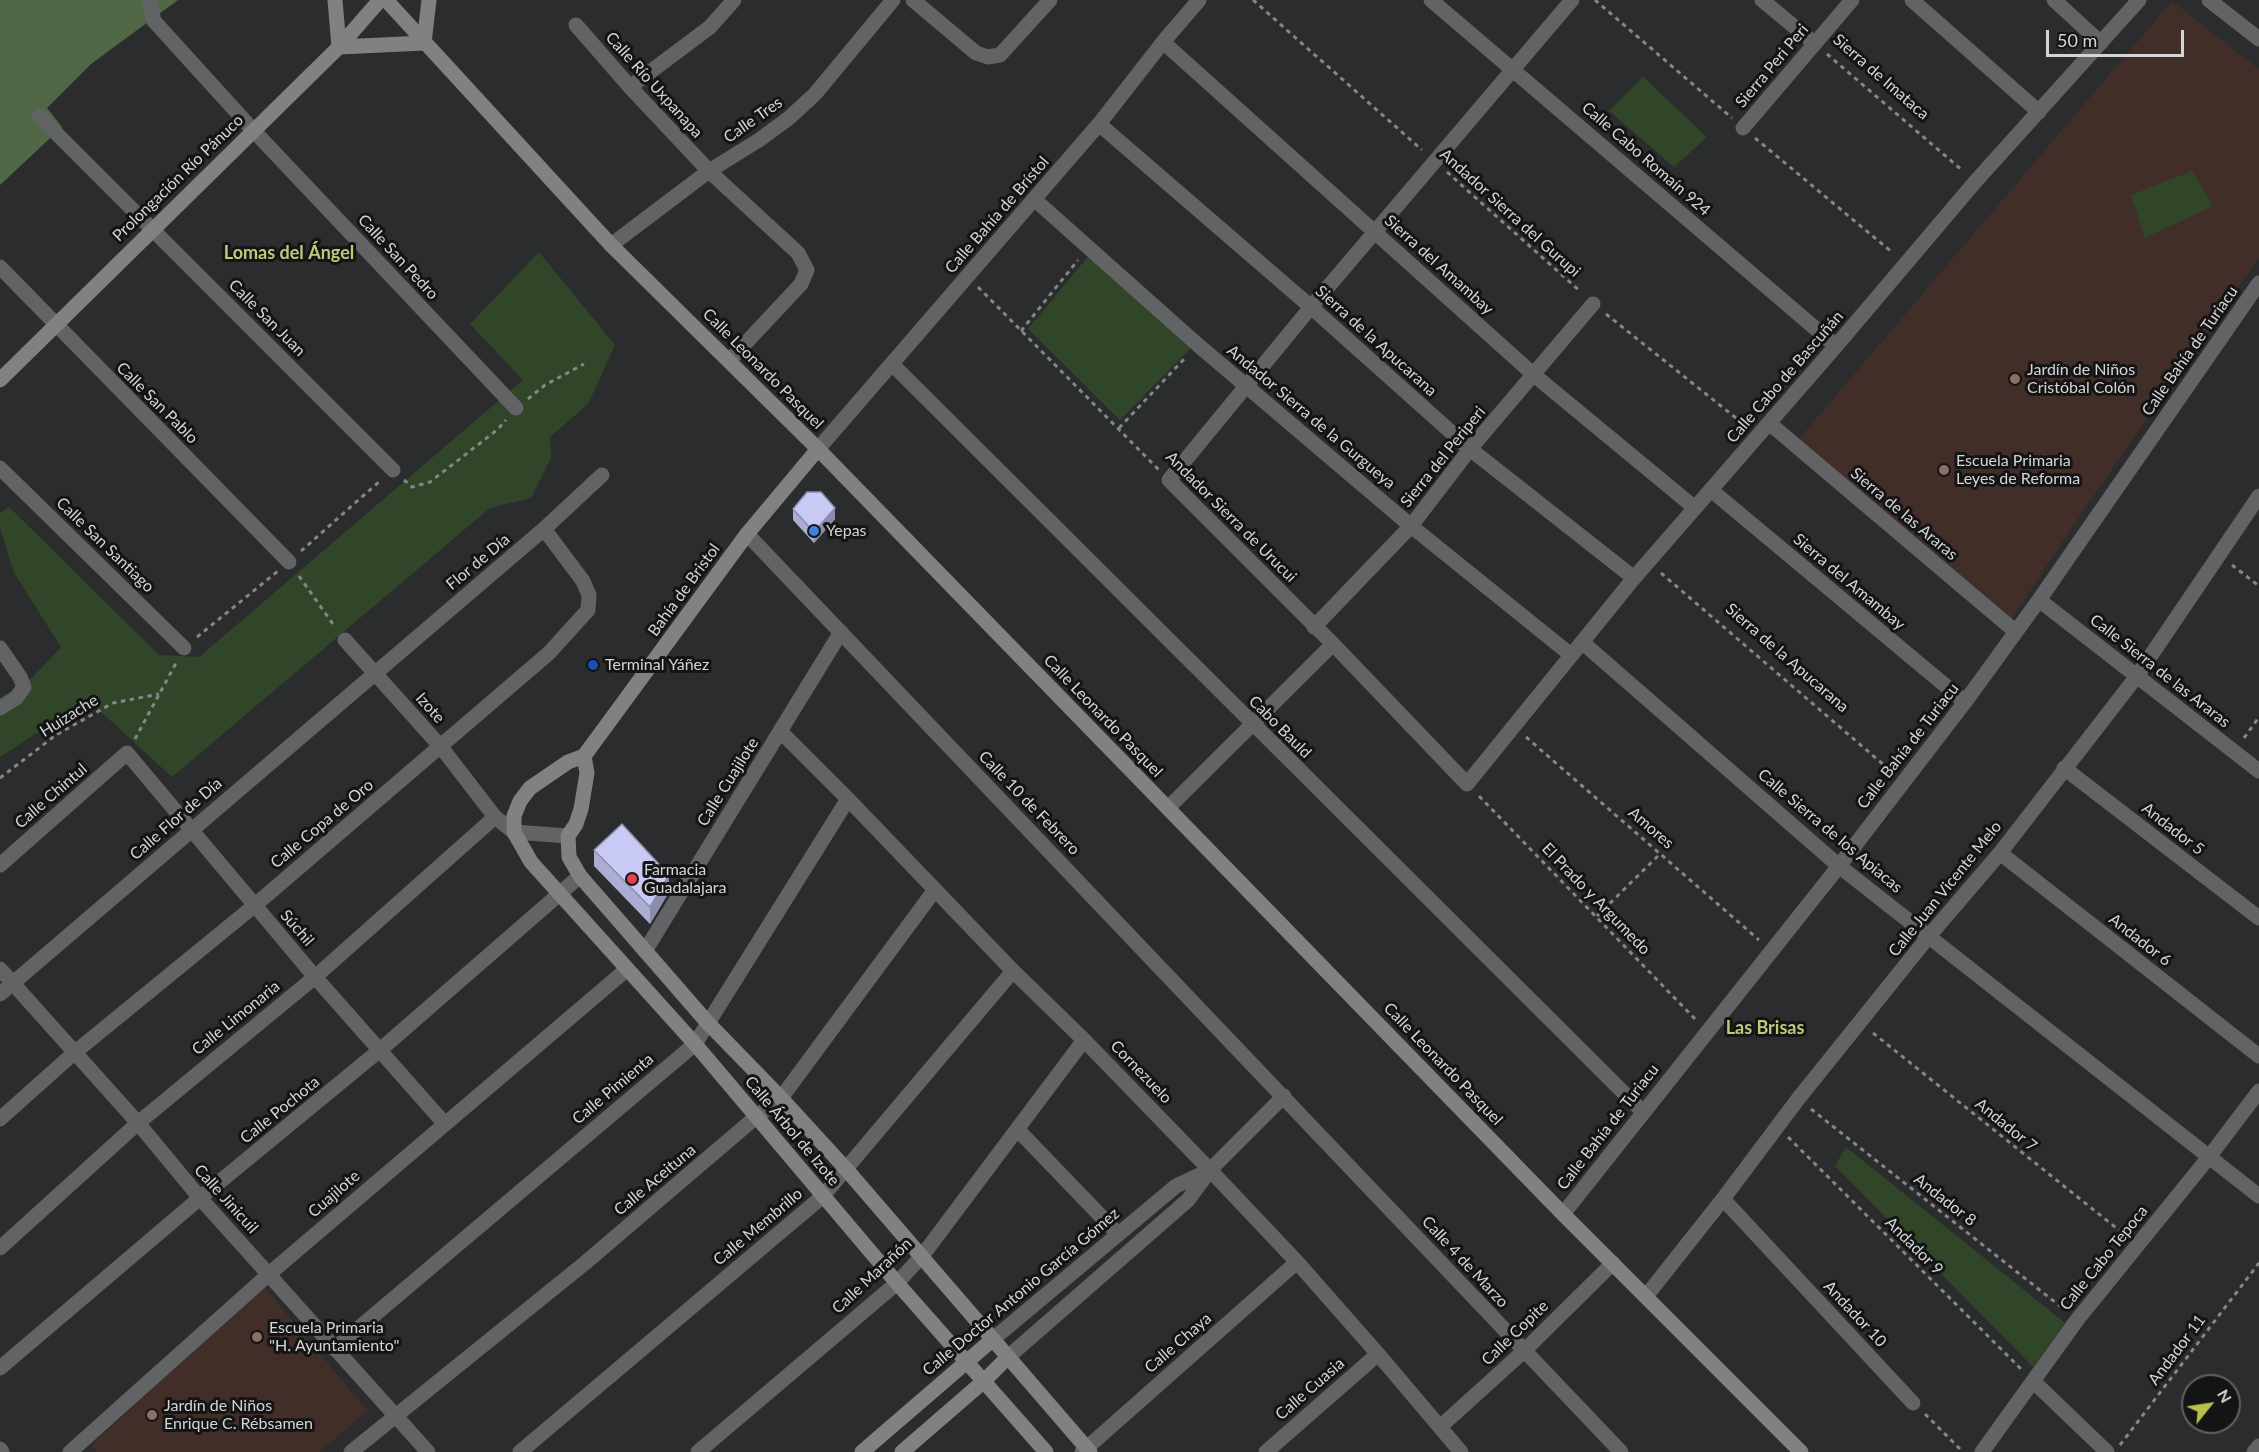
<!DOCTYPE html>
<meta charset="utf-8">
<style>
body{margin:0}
#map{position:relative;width:2259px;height:1452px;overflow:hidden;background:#2b2c2e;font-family:Lato,sans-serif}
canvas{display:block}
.north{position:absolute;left:2181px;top:1374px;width:60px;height:60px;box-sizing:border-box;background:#141415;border:2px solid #616163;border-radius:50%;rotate:60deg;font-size:16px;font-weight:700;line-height:24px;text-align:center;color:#d4d5d7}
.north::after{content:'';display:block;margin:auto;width:21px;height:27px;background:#b7c147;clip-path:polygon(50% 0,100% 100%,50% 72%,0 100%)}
.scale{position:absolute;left:2046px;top:30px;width:138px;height:27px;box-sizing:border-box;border:3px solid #d4d5d7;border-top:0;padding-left:8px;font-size:18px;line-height:21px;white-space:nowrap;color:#d4d5d7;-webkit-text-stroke:4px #141415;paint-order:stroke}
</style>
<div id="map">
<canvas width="2259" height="1452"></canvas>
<div class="north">N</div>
<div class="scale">50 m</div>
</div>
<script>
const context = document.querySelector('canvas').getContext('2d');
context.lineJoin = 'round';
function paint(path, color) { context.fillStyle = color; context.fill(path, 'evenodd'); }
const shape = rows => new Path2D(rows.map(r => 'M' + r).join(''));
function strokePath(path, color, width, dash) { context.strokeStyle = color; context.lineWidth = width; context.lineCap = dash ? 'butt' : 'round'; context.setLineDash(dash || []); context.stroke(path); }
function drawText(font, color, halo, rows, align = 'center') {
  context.font = font + ' Lato,sans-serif'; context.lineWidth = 6; context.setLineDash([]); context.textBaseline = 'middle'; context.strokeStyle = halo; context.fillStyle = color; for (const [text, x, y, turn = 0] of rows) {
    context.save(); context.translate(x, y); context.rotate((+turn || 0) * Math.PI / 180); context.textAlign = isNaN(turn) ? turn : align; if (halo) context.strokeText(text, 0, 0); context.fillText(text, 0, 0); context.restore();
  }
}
paint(shape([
 [2172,1,2259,69,2259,258,2090,501,2011,620,1798,440],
 [264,1287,368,1411,319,1452,97,1452,91,1445]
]), '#412e28');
paint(shape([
 [1643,77,1707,137,1674,167,1609,111],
 [2192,171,2213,206,2145,238,2131,195],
 [539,252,615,345,588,404,550,437,551,458,531,498,490,508,172,777,88,700,0,757,0,698,32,678,61,647,14,573,0,528,0,513,9,507,159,655,199,657,523,380,470,324],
 [1090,254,1192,347,1120,420,1028,329],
 [1846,1147,2065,1323,2033,1367,1835,1166]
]), '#314628');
paint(shape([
 [0,0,178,0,91,64,47,108,62,127,0,185]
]), '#506846');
strokePath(shape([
 [1253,0,1422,150],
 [1595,0,1732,118],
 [1827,54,1963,171],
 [1755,138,1893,253],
 [1447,172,1581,292],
 [978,287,1159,470],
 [1606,314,1746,426],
 [1021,331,1078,260],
 [528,399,545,385,584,364],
 [1119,428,1186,357],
 [404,480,412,487,430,482,497,430,506,420],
 [301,551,381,480],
 [2232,565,2259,586],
 [1661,573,1892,772],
 [299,576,335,627],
 [197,637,278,571],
 [1526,737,1759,940],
 [2244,738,2259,717],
 [135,739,176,663],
 [0,778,56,735,113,703,159,694],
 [1479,796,1695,1019],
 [1597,916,1661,853],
 [1873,1033,2125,1235],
 [1811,1109,2065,1310],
 [1788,1137,2022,1370],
 [1925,1414,1963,1452],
 [2120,1445,2259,1263]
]), '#858688', 3, [4.5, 4.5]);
strokePath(shape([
 [149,0,154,21,253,130,516,408],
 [913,0,976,53,988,57,1000,55,1050,0],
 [1431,0,1836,346],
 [1572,0,1311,307,1169,480,1333,644,1467,784,1634,578,1836,346,1975,182,2139,0],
 [1762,0,1814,43],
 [1912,0,2039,112],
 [2054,0,2101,43],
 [2209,0,2259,39],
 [576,25,630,87,709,171,798,253,807,270,801,284,729,361],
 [1163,42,1534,375,1695,508],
 [630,87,710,27,734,0],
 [39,116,393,470],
 [1099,124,1311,307,1470,449,1634,578],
 [1743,128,1852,0],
 [1034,199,1198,345,1411,526,1571,655],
 [611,245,709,171,759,140,789,118,815,94,893,0],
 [0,267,289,562],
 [893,365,1643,1112],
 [1769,423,2016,632],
 [818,449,1099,124,1163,42,1199,0],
 [0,468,184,648],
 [1711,490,1965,702],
 [747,534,1621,1452],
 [2039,600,2259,771],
 [1314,627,1411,526,1470,449,1593,304],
 [345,640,441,747,495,817,514,832,568,836],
 [1582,642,1839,866,2259,1196],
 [0,648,20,677,24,687,16,698,0,708],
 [780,731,848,799,1013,971,1084,1040,1210,1170,1297,1262,1378,1354,1461,1452],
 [2064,768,2259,918],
 [1168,808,1333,644],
 [2000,853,2259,1056],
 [0,865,127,753,315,977,444,1123],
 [645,951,841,632],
 [0,969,138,1123,200,1198,428,1452],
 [0,994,544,529,602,475],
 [0,1119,74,1053,254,906,549,653,588,610,589,595,583,581,544,529],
 [1018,1130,1118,1234],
 [1723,1199,1913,1403],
 [1563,1214,1839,866,1965,702,2039,600,2259,283],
 [0,1248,138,1123,315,977,495,817],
 [1647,1295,1723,1199,1798,1099,1929,936,2000,853,2137,676,2259,496],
 [992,1340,1176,1186,1208,1171],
 [334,1349,695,1044,848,799],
 [1008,1357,1188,1200,1210,1170,1284,1096],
 [0,1368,200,1198,380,1050,580,876],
 [2034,1382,2107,1452],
 [1440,1427,1524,1351,1613,1263],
 [0,1449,2,1452],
 [70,1452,269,1274,626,970],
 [351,1452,585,1263,756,1117,781,1098,934,891],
 [520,1452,823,1196,1013,971],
 [698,1452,897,1283,922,1256,1084,1040],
 [1082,1452,1297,1262],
 [1266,1452,1378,1354],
 [1982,1452,2077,1320,2209,1157,2259,1091],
 [2254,1452,2259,1446]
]), '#626364', 15);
strokePath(shape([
 [335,0,339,47,424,43,429,0],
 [386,0,611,245,818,449,1563,1214,1801,1452],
 [0,380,339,47,380,0],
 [818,449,747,534,584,756,568,762,530,788,520,801,514,816,514,832,531,862,695,1044,897,1283,1046,1452],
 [584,756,587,773,581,809,576,824,568,836,569,857,580,876,707,1022,781,1098,846,1169,1090,1452],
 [862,1452,992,1340],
 [902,1452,984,1381,1008,1357]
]), '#808282', 15);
paint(shape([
 [793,509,835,519,814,543,793,520],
 [594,850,669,892,650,924,594,866]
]), '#acadd2');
paint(shape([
 [835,508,835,519,814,543,814,532],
 [669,875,669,892,650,924,650,907]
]), '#8c8dab');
const building = shape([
 [807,492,821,492,835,508,814,532,793,509,807,492],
 [622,824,669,875,650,907,594,850,622,824]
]);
paint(building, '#c8c9f4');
strokePath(building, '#8c8dab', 1.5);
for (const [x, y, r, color] of [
 [2015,379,6,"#8d6e63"],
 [1944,470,6,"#8d6e63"],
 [814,531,6,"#3f7fe0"],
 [593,665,6,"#1a4fb4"],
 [632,879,6,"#e0444e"],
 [257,1337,6,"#8d6e63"],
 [152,1415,6,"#8d6e63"]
]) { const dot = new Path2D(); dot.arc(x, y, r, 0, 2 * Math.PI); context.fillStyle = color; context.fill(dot); strokePath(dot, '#141415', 2); }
drawText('16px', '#d4d5d7', '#141415', [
 ["Sierra Peri Peri",1772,66,-50],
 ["Sierra de Imataca",1881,77,41],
 ["Calle Río Uxpanapa",654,85,48],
 ["Calle Tres",753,120,-35],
 ["Calle Cabo Romaín 924",1646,159,41],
 ["Prolongación Río Pánuco",178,178,-44],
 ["Andador Sierra del Gurupi",1510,213,42],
 ["Calle Bahía de Brístol",997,215,-49],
 ["Calle San Pedro",398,257,47],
 ["Sierra del Amambay",1439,265,42],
 ["Calle San Juan",267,318,45],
 ["Sierra de la Apucarana",1376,341,42],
 ["Calle Bahía de Turiacu",2190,351,-55],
 ["Calle Leonardo Pasquel",763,369,45],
 ["Calle Cabo de Bascuñán",1785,377,-49],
 ["Calle San Pablo",157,403,45],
 ["Andador Sierra de la Gurgueya",1311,417,40],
 ["Sierra del Periperi",1443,457,-51],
 ["Sierra de las Araras",1904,514,40],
 ["Andador Sierra de Urucui",1231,517,45],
 ["Calle San Santiago",105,545,44],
 ["Flor de Día",478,562,-40],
 ["Sierra del Amambay",1849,582,40],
 ["Bahía de Bristol",684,590,-54],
 ["Sierra de la Apucarana",1787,658,41],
 ["Calle Sierra de las Araras",2160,671,38],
 ["Izote",430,708,48],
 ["Huizache",69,716,-32],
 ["Calle Leonardo Pasquel",1103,716,46],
 ["Cabo Bauld",1280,727,45],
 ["Calle Bahía de Turiacu",1908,746,-52],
 ["Calle Cuajilote",728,782,-58],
 ["Calle Chintul",51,796,-41],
 ["Calle 10 de Febrero",1029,803,46],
 ["Calle Flor de Día",176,819,-41],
 ["Calle Copa de Oro",322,824,-40],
 ["Amores",1651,828,41],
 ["Andador 5",2173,829,38],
 ["Calle Sierra de los Apiacas",1830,831,40],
 ["Calle Juan Vicente Melo",1945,889,-51],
 ["El Prado y Argumedo",1596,899,46],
 ["Súchil",297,928,49],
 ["Andador 6",2140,940,38],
 ["Calle Limonaria",236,1018,-39],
 ["Calle Leonardo Pasquel",1443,1064,46],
 ["Cornezuelo",1141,1072,46],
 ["Calle Pimienta",613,1089,-40],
 ["Calle Pochota",280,1110,-39],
 ["Andador 7",2006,1125,39],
 ["Calle Bahía de Turiacu",1608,1127,-52],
 ["Calle Árbol de Izote",792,1131,50],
 ["Calle Aceituna",655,1180,-40],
 ["Cuajilote",334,1194,-41],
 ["Calle Jinicuil",226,1199,48],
 ["Andador 8",1945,1200,38],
 ["Calle Membrillo",758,1227,-40],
 ["Andador 9",1914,1246,45],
 ["Calle Cabo Tepoca",2104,1258,-51],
 ["Calle 4 de Marzo",1465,1262,47],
 ["Calle Marañón",872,1276,-43],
 ["Calle Doctor Antonio García Gómez",1021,1292,-40],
 ["Andador 10",1855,1314,47],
 ["Calle Copite",1515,1333,-44],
 ["Calle Chaya",1178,1343,-41],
 ["Andador 11",2177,1350,-53],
 ["Calle Cuasia",1310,1389,-41]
]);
drawText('16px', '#d4d5d7', '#141415', [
 ["Jardín de Niños",2027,370],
 ["Cristóbal Colón",2027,388],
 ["Escuela Primaria",1956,461],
 ["Leyes de Reforma",1956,479],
 ["Yepas",826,531],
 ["Terminal Yáñez",605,665],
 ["Farmacia",644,870],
 ["Guadalajara",644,888],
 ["Escuela Primaria",269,1328],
 ["\"H. Ayuntamiento\"",269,1346],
 ["Jardín de Niños",164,1406],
 ["Enrique C. Rébsamen",164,1424]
], 'left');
drawText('bold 18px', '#c0c87b', '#141415', [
 ["Lomas del Ángel",289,253],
 ["Las Brisas",1765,1028]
]);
</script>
